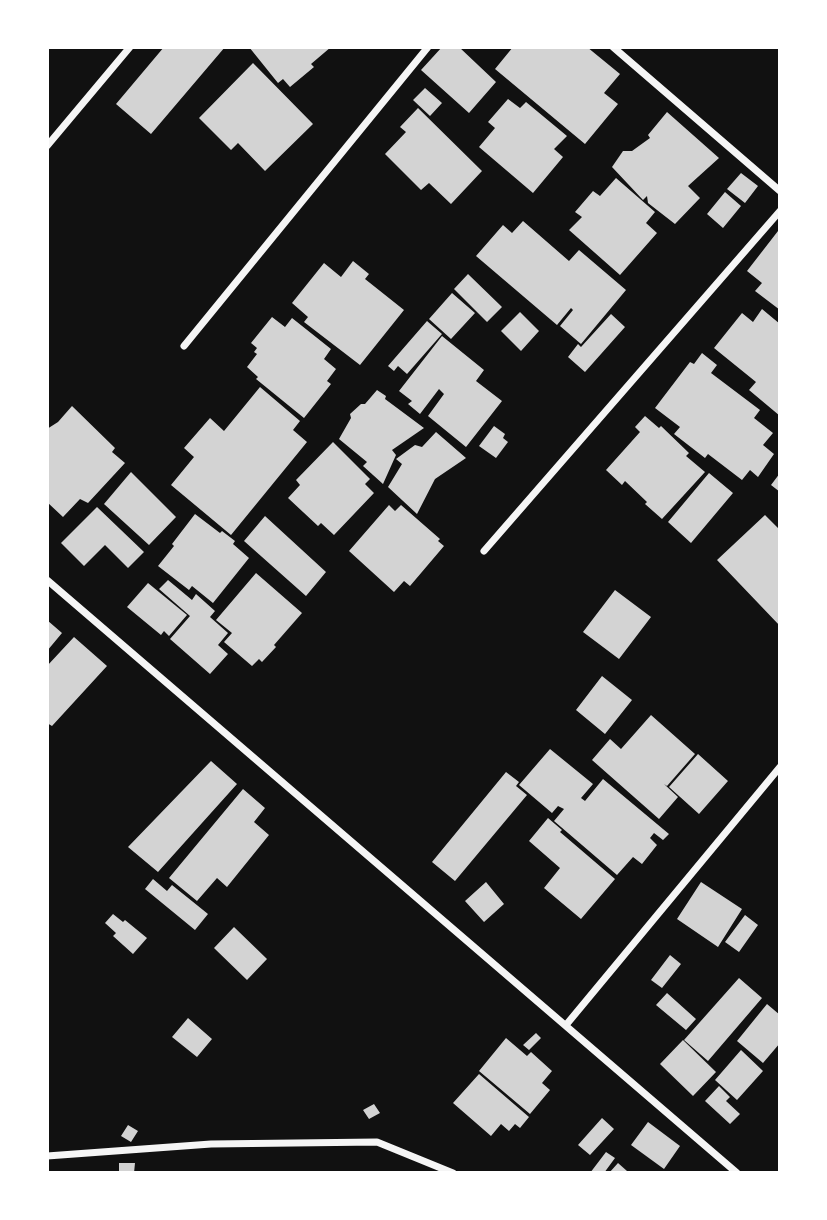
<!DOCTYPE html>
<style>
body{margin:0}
#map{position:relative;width:827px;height:1220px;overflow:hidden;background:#111;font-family:Manrope,sans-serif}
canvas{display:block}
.frame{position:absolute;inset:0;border:49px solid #fff;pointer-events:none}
</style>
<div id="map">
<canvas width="827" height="1220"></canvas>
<div class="frame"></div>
</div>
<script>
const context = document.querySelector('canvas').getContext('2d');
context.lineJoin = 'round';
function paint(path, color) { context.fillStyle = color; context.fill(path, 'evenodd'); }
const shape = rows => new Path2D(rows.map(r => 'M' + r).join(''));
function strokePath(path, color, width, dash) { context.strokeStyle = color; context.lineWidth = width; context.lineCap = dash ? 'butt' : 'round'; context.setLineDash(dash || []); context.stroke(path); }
paint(shape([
 [164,47,225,47,151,134,116,104],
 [249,47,331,47,311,64,314,67,290,87,283,79,278,83],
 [442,47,459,47,496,82,469,113,421,70],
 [513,47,587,47,620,74,604,93,618,104,585,144,495,69],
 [253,63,313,124,265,171,238,143,231,150,199,118],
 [425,88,442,103,430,116,413,100],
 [508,99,520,108,526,102,567,136,554,149,563,157,533,193,479,147,495,128,488,122],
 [418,108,482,171,451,204,429,183,421,190,385,154,406,132,400,127],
 [667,112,719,158,688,186,700,198,675,224,648,203,647,196,643,200,612,167,623,151,632,151,650,138,648,135],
 [741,173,758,186,745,203,727,189],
 [616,178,655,212,646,223,657,233,620,275,569,230,582,217,575,212,593,191,600,196],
 [725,192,741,206,723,228,707,214],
 [523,221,569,261,579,250,626,290,581,344,560,326,573,310,571,308,557,325,476,256,503,225,512,233],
 [778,231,780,233,780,310,755,291,762,283,747,271],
 [353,261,369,274,365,279,404,310,360,365,304,322,308,317,292,303,324,263,341,277],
 [468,274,502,307,487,322,454,289],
 [452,293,475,313,451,339,429,319],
 [762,309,780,324,780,416,749,390,756,382,714,348,742,313,753,322],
 [520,312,539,331,521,351,501,331],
 [611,314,625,327,585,372,568,357,578,344,581,347],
 [272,317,285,327,292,318,331,349,324,359,336,369,327,381,331,384,304,418,256,379,258,377,247,367,257,354,254,352,257,348,251,343],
 [427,321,442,334,407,374,398,366,394,371,388,366],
 [442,336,484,370,476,381,502,401,466,447,428,416,444,394,439,389,420,414,408,404,412,401,399,391],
 [702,353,717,365,711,373,760,410,754,418,773,433,763,445,774,454,758,477,750,470,742,480,708,454,705,458,674,434,680,427,655,408,690,362,694,364],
 [260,387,300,421,293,430,307,442,231,535,171,485,194,457,184,448,210,418,224,431],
 [377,390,386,396,385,399,424,428,392,450,396,455,383,484,363,466,367,462,339,439,351,418,350,414,361,404,365,404],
 [72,406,115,448,112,452,125,463,88,503,80,499,63,517,47,502,47,429,58,422],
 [645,416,659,428,661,426,689,453,686,456,705,472,662,519,645,504,647,502,625,481,622,485,606,470,640,432,635,427],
 [494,426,505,434,503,438,508,442,496,458,479,446],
 [436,432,466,458,435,479,417,514,388,487,402,464,396,459,415,445,422,447],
 [333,442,370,479,365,484,374,493,334,535,321,523,318,526,288,498,300,485,296,480],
 [131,472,176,517,149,545,104,504],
 [709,473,733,493,691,543,668,522],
 [780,473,780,492,771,485],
 [389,505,395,511,401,505,440,539,438,541,444,546,410,586,404,581,394,592,349,551],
 [97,507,144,552,128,568,105,545,84,566,61,543],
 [195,514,220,533,222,531,235,541,233,544,249,558,213,603,192,586,189,590,158,566,174,546,172,544],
 [765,515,780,530,780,626,717,560],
 [265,516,326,572,306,596,244,541],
 [256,573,302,613,274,645,276,647,262,662,259,659,252,666,224,642,232,633,216,620],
 [168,580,192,600,196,594,215,611,210,617,228,633,218,645,228,654,210,674,170,639,190,616,159,589],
 [148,583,187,615,169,636,164,631,161,635,127,607],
 [615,590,651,617,619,659,583,632],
 [47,620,62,633,47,651],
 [74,637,107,666,52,726,47,723,47,666],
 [602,676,632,700,605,734,576,710],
 [651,715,695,754,667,786,664,784,678,797,659,819,592,760,610,739,621,749],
 [550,749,593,784,581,798,585,801,603,779,669,834,663,840,654,833,650,838,657,845,642,864,633,857,617,875,554,821,564,809,558,806,552,813,519,785],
 [698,754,728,781,699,814,669,787],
 [211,761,237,784,158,872,128,847],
 [506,772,519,782,516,786,527,795,455,881,432,862],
 [243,789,265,808,254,822,269,835,227,887,217,878,197,901,169,878],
 [548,818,562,830,560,832,615,879,581,919,544,888,560,868,529,841],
 [153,879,167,891,172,885,208,914,195,930,145,889],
 [486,882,504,904,484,922,465,901],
 [701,882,742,909,718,947,677,919],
 [113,914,123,922,125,920,147,938,133,954,113,936,116,933,105,923],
 [745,915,758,925,739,952,725,942],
 [234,927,267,959,247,980,214,948],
 [670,955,681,964,662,988,651,980],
 [739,978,762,998,708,1061,684,1040],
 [667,993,696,1019,686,1030,656,1005],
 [767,1004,780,1015,780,1043,763,1063,737,1041],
 [188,1018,212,1039,197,1057,172,1037],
 [536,1033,541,1038,529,1050,523,1045],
 [506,1038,527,1056,531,1052,552,1071,542,1083,550,1090,530,1114,479,1071],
 [683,1040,716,1072,693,1096,660,1064],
 [741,1050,763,1071,737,1100,715,1080],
 [479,1074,529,1117,520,1128,515,1124,509,1131,501,1124,491,1136,453,1103],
 [719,1086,730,1097,726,1101,740,1114,730,1124,705,1101],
 [374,1104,380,1113,369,1119,363,1110],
 [602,1118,614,1129,590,1155,578,1145],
 [648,1122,680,1146,664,1169,631,1145],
 [128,1125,138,1131,131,1142,121,1136],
 [606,1152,615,1158,604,1173,590,1173],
 [119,1163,135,1163,134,1173,119,1173],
 [618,1163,627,1171,625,1173,609,1173]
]), '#d3d3d3');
strokePath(shape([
 [613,47,780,191],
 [47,146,130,47],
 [184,346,428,47],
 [484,551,780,211],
 [47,580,737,1173],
 [566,1025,780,767],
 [47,1156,211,1144,377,1142,453,1173]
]), '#f5f5f5', 7);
</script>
